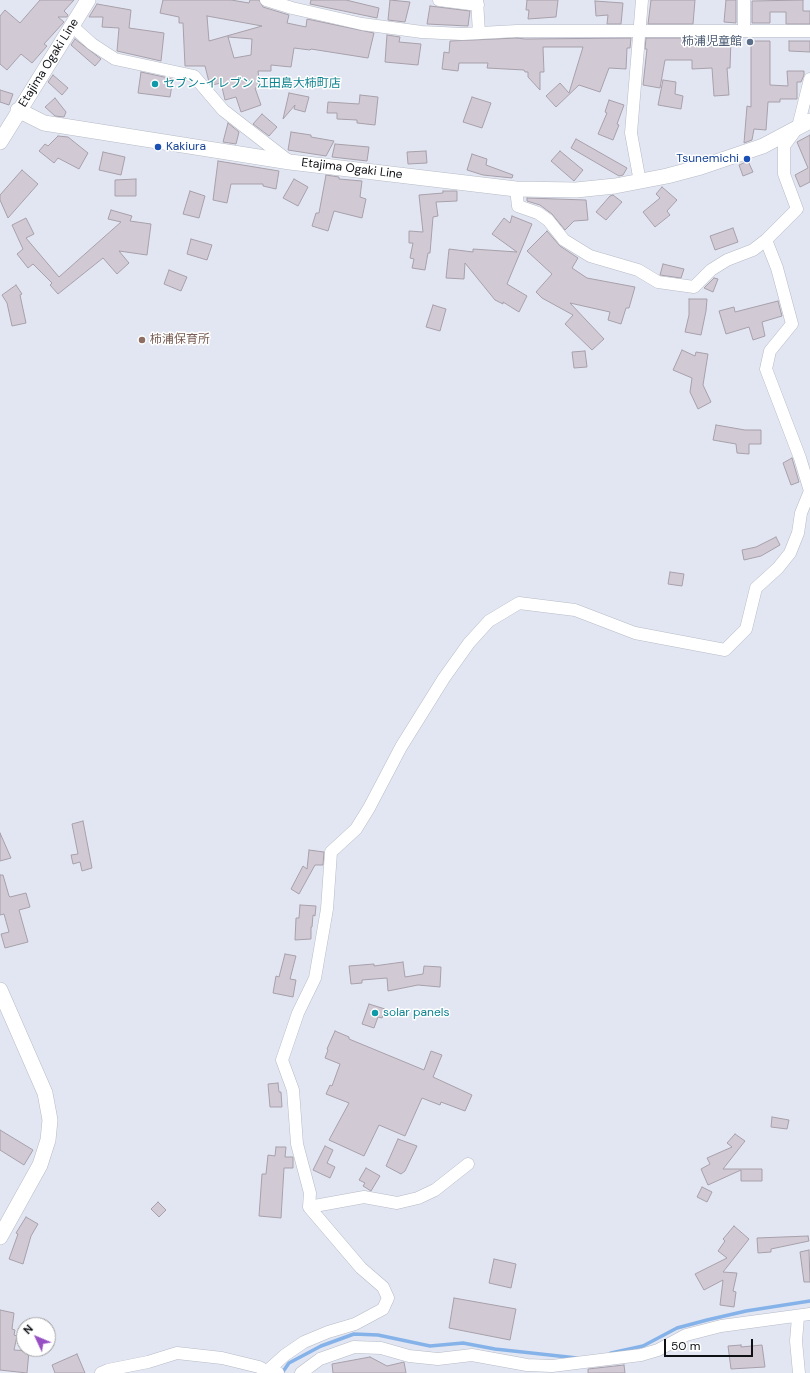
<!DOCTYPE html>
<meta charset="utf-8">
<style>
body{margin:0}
#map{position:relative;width:810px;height:1373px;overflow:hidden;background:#e2e6f2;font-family:"DM Sans",sans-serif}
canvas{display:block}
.north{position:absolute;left:16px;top:1317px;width:40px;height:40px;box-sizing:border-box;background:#fff;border:1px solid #9f9fa1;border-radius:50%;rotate:314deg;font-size:11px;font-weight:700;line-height:16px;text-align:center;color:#0e1014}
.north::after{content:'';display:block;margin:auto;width:14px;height:18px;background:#9750c3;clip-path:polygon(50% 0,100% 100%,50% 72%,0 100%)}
.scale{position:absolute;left:664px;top:1339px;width:89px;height:18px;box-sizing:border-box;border:2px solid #0e1014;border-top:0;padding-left:5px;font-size:12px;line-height:14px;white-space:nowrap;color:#0e1014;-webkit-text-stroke:3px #fff;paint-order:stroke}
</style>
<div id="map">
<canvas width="810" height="1373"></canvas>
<div class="north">N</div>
<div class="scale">50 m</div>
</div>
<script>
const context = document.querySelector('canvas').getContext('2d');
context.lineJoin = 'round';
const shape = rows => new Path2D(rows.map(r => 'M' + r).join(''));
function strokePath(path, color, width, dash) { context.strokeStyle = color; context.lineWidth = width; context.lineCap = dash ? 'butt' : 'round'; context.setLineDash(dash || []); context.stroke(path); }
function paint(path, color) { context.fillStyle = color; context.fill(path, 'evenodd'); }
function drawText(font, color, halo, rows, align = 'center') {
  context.font = font + ' "DM Sans","Noto Sans JP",sans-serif'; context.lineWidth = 3; context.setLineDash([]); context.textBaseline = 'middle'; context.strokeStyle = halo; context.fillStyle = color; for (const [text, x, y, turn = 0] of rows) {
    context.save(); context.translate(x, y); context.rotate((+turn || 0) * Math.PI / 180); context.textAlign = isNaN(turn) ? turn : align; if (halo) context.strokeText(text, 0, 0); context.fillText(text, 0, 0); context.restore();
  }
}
strokePath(shape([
 [611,1353,643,1346,677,1328,707,1320,746,1311,810,1301],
 [282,1373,289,1363,321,1346,354,1334,378,1335,430,1346,463,1343,495,1349,577,1358]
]), '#85b3e9', 3.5);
const building = shape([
 [40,0,74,0,64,11,68,15,67,17,58,17,64,22,44,44,47,46,32,63,21,54,7,70,0,64,0,16,5,10,20,23,40,0],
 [163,0,231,0,249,3,250,0,259,0,263,7,289,15,287,23,306,27,307,19,374,33,368,58,311,49,310,50,294,48,291,67,271,65,271,71,258,71,260,87,255,88,261,105,241,112,236,97,225,100,221,83,212,85,209,82,205,66,185,66,183,23,179,23,179,17,160,13,163,0],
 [207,16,262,26,209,41,207,16],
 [228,37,252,39,251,55,234,58,228,37],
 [311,0,346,0,379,8,377,18,310,4,311,0],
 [390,0,410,2,405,22,388,20,390,0],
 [527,0,558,0,556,17,528,19,529,10,526,10,527,0],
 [651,0,695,0,693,24,648,24,651,0],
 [726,0,736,0,736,23,724,22,726,0],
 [803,0,803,11,810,11,810,24,786,24,786,12,770,12,770,23,752,23,752,1,803,0],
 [595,1,623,3,621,24,607,24,608,15,596,16,595,1],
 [97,4,131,10,129,28,164,33,161,61,117,51,119,28,102,27,103,17,89,17,97,4],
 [430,6,470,11,468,26,427,24,430,6],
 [387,35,400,37,399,42,421,44,418,65,385,62,387,35],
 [517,38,525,39,631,38,630,48,627,48,626,69,609,68,600,92,579,85,556,107,546,96,560,83,569,93,583,47,543,47,544,72,540,72,540,90,528,77,528,72,525,72,524,70,487,68,488,63,459,63,458,71,442,69,444,52,449,53,450,41,517,38],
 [646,38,731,38,730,68,727,68,729,95,714,96,712,68,692,69,692,60,665,60,660,88,643,85,647,49,645,49,646,38],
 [75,39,101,59,95,66,71,45,75,39],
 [751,41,770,41,770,85,788,86,787,71,804,71,804,75,801,82,797,82,797,99,780,99,780,102,768,102,766,130,754,129,752,140,744,143,747,106,751,107,751,41],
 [789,41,810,41,810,52,789,51,789,41],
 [141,72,173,79,170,97,138,93,141,72],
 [53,75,68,88,62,95,48,82,53,75],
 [663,80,676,82,675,94,683,96,681,109,658,105,663,80],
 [0,90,13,94,9,105,0,102,0,90],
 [289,93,309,97,305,112,294,109,295,105,283,119,289,93],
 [360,95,378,97,375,125,357,123,357,120,337,119,337,113,327,113,328,102,359,104,360,95],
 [472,97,491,103,482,128,463,122,472,97],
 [55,98,66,112,64,117,55,116,45,107,55,98],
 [609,100,624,105,617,124,619,125,613,140,598,134,607,113,605,112,609,100],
 [262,114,277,127,269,136,253,124,262,114],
 [228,123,239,132,236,144,223,142,228,123],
 [291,132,311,135,311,137,334,141,326,156,288,150,291,132],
 [810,135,810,182,800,187,795,175,808,168,797,142,810,135],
 [58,136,68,137,88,153,79,169,58,158,54,163,39,151,45,144,48,146,58,136],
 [576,139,627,168,623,175,619,176,571,148,576,139],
 [335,144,369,147,367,161,332,157,335,144],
 [426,151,427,163,408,164,407,152,426,151],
 [560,151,583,170,574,181,551,161,560,151],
 [103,152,125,157,121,175,99,170,103,152],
 [472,154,487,159,486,165,513,175,512,178,483,175,467,170,472,154],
 [218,161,279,171,276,189,263,186,263,184,231,184,227,203,213,200,218,161],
 [748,161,753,172,743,176,739,165,748,161],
 [22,170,38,184,8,218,0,200,0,195,22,170],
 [326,175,339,177,339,179,362,181,360,197,366,199,362,218,334,211,328,231,312,226,316,213,319,213,326,175],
 [136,179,136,196,115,196,115,180,136,179],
 [294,179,308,187,298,206,283,198,294,179],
 [662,187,677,200,667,211,670,215,655,227,643,212,660,198,656,194,662,187],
 [190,191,205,196,199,218,183,214,190,191],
 [443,191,457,191,457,201,436,202,438,216,433,217,430,253,428,253,425,270,412,268,414,259,410,258,413,243,409,243,409,231,423,232,419,195,443,193,443,191],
 [613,195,622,202,606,220,596,212,610,196,613,195],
 [527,198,586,200,588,220,574,221,565,230,552,214,540,205,527,201,527,198],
 [111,210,132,216,130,221,151,224,147,255,119,251,129,263,117,274,103,258,58,294,50,285,52,283,33,264,28,268,17,254,23,249,12,225,26,218,34,234,26,238,59,277,121,222,108,219,111,210],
 [512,216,532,224,507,284,527,296,519,312,503,302,503,304,495,300,465,263,464,279,446,278,449,249,473,252,473,249,517,252,492,234,504,218,510,223,512,216],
 [733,228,738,242,715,250,710,236,733,228],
 [547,231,560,246,578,258,572,268,587,278,635,287,629,308,626,308,621,324,608,320,610,312,570,303,604,339,592,350,565,324,573,315,542,298,536,292,552,274,527,251,547,231],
 [191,239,212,245,207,260,187,254,191,239],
 [663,264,684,269,681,278,660,275,663,264],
 [169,270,187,277,181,291,164,284,169,270],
 [714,278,718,279,713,292,704,288,714,278],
 [16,285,22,294,20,295,26,323,12,326,7,303,2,295,16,285],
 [689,299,707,299,706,311,701,335,685,332,689,315,689,299],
 [778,301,782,316,762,322,765,336,753,340,749,327,726,334,719,311,734,307,735,312,778,301],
 [433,305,446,309,440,331,426,327,433,305],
 [682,350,695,356,696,352,708,354,703,385,711,402,698,409,690,392,692,378,673,370,682,350],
 [585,351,587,367,574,368,572,352,585,351],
 [716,425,745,430,761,430,761,444,749,444,749,454,737,453,736,444,713,440,716,425],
 [792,458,799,482,791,485,783,463,792,458],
 [776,537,780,545,761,556,744,560,742,550,756,547,776,537],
 [670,572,684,574,682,586,668,584,670,572],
 [83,821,92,868,82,871,80,862,73,864,71,855,78,854,72,824,83,821],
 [0,833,11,858,0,861,0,833],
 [309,850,324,852,323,865,315,865,299,894,291,889,303,866,307,869,309,850],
 [0,875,3,875,9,896,10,897,26,893,30,907,19,910,28,942,5,948,1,934,9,932,4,914,0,915,0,875],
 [300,905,316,906,315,916,313,915,312,927,311,927,311,939,295,940,296,918,299,918,300,905],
 [285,954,296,956,290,979,296,980,293,997,273,993,276,976,279,977,285,954],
 [403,962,405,977,423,974,424,966,441,967,440,987,418,985,388,991,387,978,362,980,362,983,351,984,349,966,374,964,374,966,403,962],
 [369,1004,385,1009,382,1018,378,1017,374,1028,362,1024,369,1004],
 [335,1031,349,1037,349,1039,424,1070,431,1051,442,1055,433,1077,472,1095,465,1111,441,1102,440,1105,422,1098,405,1136,379,1125,364,1156,329,1140,349,1103,326,1094,330,1085,332,1086,340,1064,325,1058,328,1050,327,1049,335,1031],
 [278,1083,279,1092,281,1092,282,1107,270,1107,268,1084,278,1083],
 [772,1117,789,1120,787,1129,771,1127,772,1117],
 [0,1130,33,1150,24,1165,0,1150,0,1130],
 [735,1134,745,1141,723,1169,762,1169,762,1181,741,1181,741,1170,708,1185,701,1169,710,1164,707,1158,732,1147,727,1143,735,1134],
 [398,1139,417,1146,405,1171,401,1174,386,1166,398,1139],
 [325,1146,333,1150,327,1163,335,1167,330,1178,313,1170,325,1146],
 [276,1147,286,1147,285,1157,293,1157,293,1168,284,1168,281,1218,259,1216,262,1174,266,1174,268,1155,275,1156,276,1147],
 [366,1168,380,1176,371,1191,363,1186,365,1183,359,1180,366,1168],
 [702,1187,712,1192,707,1202,697,1197,702,1187],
 [158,1202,166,1210,159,1217,151,1209,158,1202],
 [26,1217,38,1224,31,1236,23,1264,9,1259,18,1234,16,1233,26,1217],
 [734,1226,749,1239,723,1272,737,1273,733,1291,736,1292,734,1307,720,1305,723,1280,704,1290,695,1274,727,1258,718,1251,725,1241,723,1239,734,1226],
 [808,1236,809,1241,771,1249,771,1252,758,1253,757,1238,808,1236],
 [809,1250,810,1282,804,1282,800,1252,809,1250],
 [494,1259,516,1264,511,1288,489,1283,494,1259],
 [454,1298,516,1309,510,1340,449,1328,454,1298],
 [0,1310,14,1313,12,1329,15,1330,14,1335,17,1336,14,1350,29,1351,27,1373,0,1370,0,1310],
 [741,1345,741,1347,762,1345,765,1367,731,1369,728,1346,741,1345],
 [77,1354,85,1373,55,1373,52,1365,77,1354],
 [370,1357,387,1366,404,1362,406,1373,333,1373,332,1364,370,1357],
 [624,1365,625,1373,588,1373,588,1369,624,1365]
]);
paint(building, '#d1cad4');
strokePath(building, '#a7a0aa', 1);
const minor = shape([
 [266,0,292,8,362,24,422,32,462,34,517,31,810,31],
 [439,0,478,5],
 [477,0,479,33],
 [72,26,92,44,115,59,194,76,223,110,290,162],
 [744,31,744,0],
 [640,182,631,133,642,0],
 [516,189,518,206,538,213,548,220,564,240,590,256,638,270,658,282,694,287,711,270,727,260,753,250,766,240,797,209,784,174,784,146,798,127,810,79],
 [309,1207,364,1197,397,1203,418,1198,435,1190,468,1164],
 [798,1317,796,1341,799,1373],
 [101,1373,108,1370,148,1362,177,1353,222,1358,259,1367,266,1371,278,1373],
 [265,1373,285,1355,304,1342,328,1332,355,1324,383,1309,388,1298,383,1287,361,1268,309,1207,310,1193,297,1144,293,1090,282,1060,298,1013,315,978,327,909,331,852,356,829,369,808,401,747,444,678,469,643,489,621,519,603,575,610,635,633,725,650,746,629,756,588,778,568,790,553,798,533,801,513,810,491,800,458,766,369,770,351,792,324,777,268,766,240],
 [301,1373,320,1359,354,1347,381,1348,409,1356,438,1359,472,1355,527,1365,552,1366,641,1355,658,1350,686,1335,721,1326,810,1314]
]);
const major = shape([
 [18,110,44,123,290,162,516,189,576,190,615,186,667,176,701,167,763,146,810,121],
 [0,142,88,0],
 [0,990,45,1093,50,1120,48,1140,40,1165,0,1237]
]);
strokePath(minor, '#b6bbc6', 13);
strokePath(major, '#b6bbc6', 16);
strokePath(minor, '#fff', 12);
strokePath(major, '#fff', 15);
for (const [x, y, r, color] of [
 [750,42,4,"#5c6f8a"],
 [155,84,4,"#0f9aa8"],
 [158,147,4,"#1a4fb4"],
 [747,159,4,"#1a4fb4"],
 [142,340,4,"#8d6e63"],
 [375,1013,4,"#0f9aa8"]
]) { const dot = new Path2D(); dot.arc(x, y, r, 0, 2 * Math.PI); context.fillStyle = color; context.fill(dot); strokePath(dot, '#fff', 1.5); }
drawText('12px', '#4e5e75', '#fff', [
 ["柿浦児童館",742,42]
], 'right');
drawText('12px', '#0e1014', '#fff', [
 ["Etajima Ogaki Line",49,63,-58],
 ["Etajima Ogaki Line",352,169,7]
]);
drawText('12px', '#0d838f', '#fff', [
 ["セブン-イレブン 江田島大柿町店",163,84],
 ["solar panels",383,1013]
], 'left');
drawText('12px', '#164399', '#fff', [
 ["Kakiura",166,147],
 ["Tsunemichi",739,159,"right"]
], 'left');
drawText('12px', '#785e54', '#fff', [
 ["柿浦保育所",150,340]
], 'left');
</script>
